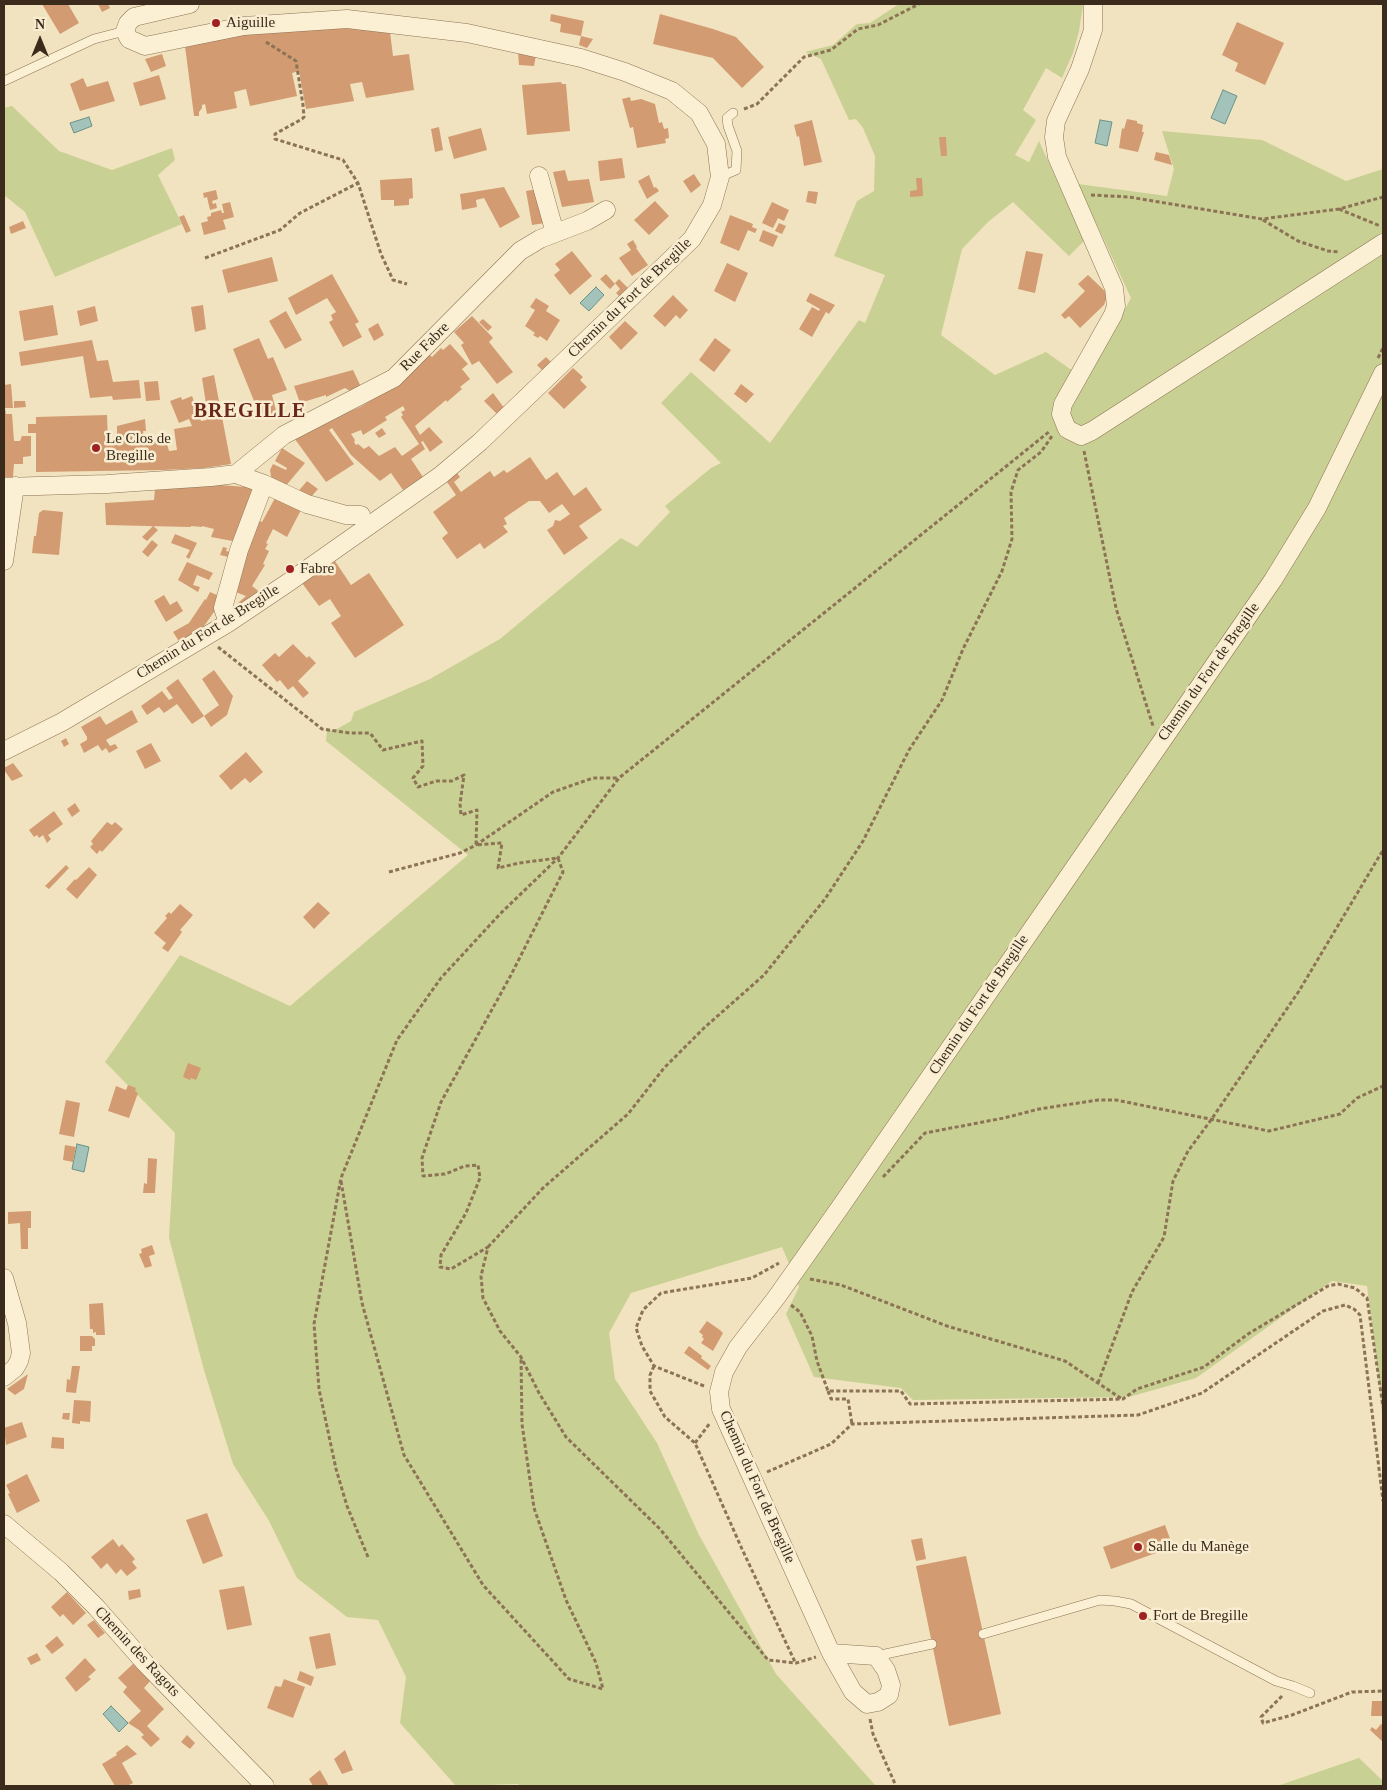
<!DOCTYPE html>
<meta charset="utf-8">
<style>
body{margin:0}
#map{position:relative;width:1387px;height:1790px;overflow:hidden;background:#f1e3bf;font-family:Georgia,serif}
canvas{display:block}
.frame{position:absolute;inset:0;border:5px solid #3a2b1c;pointer-events:none}
.north{position:absolute;left:15px;top:15px;width:50px;height:50px;-webkit-text-stroke:4px #f8edd0;paint-order:stroke;rotate:0deg;font-size:14px;font-weight:700;line-height:20px;text-align:center;color:#3a2b1c}
.north::after{content:'';display:block;margin:auto;width:18px;height:22px;background:#3a2b1c;clip-path:polygon(50% 0,100% 100%,50% 72%,0 100%)}
</style>
<div id="map">
<canvas width="1387" height="1790"></canvas>
<div class="frame"></div>
<div class="north">N</div>
</div>
<script>
const context = document.querySelector('canvas').getContext('2d');
context.lineJoin = 'round';
function paint(path, color) { context.fillStyle = color; context.fill(path, 'evenodd'); }
const shape = rows => new Path2D(rows.map(r => 'M' + r).join(''));
function strokePath(path, color, width, dash) { context.strokeStyle = color; context.lineWidth = width; context.lineCap = dash ? 'butt' : 'round'; context.setLineDash(dash || []); context.stroke(path); }
function drawText(font, color, halo, rows, align = 'center') {
  context.font = font + ' Georgia,serif'; context.lineWidth = 5; context.setLineDash([]); context.textBaseline = 'middle'; context.strokeStyle = halo; context.fillStyle = color; for (const [text, x, y, turn = 0] of rows) {
    context.save(); context.translate(x, y); context.rotate((+turn || 0) * Math.PI / 180); context.textAlign = isNaN(turn) ? turn : align; if (halo) context.strokeText(text, 0, 0); context.fillText(text, 0, 0); context.restore();
  }
}
paint(shape([
 [899,4,1083,4,1079,31,1073,53,1062,78,1046,68,1023,110,1036,120,1015,155,1029,162,1039,141,1084,241,1069,256,1013,202,988,222,962,249,941,335,995,375,1046,352,1070,369,1089,376,1131,298,1078,184,1167,196,1174,169,1162,131,1262,140,1346,181,1383,169,1383,1428,1380,1389,1367,1286,1332,1281,1196,1378,1129,1397,913,1400,901,1388,814,1377,786,1314,799,1287,782,1247,631,1293,609,1333,615,1379,657,1443,698,1533,776,1674,876,1786,520,1786,518,1784,456,1786,400,1723,406,1677,378,1620,347,1617,297,1578,269,1521,233,1464,204,1370,169,1238,175,1133,105,1062,180,955,290,1006,468,855,326,741,327,730,335,730,351,721,354,712,430,679,500,639,621,538,637,547,670,512,665,506,711,468,721,463,661,403,691,372,770,443,859,320,865,323,885,275,834,256,857,201,874,191,875,156,863,128,856,119,849,120,821,59,805,52,833,45,857,24,870,23],
 [12,106,59,151,112,170,172,148,175,160,158,175,182,224,55,277,25,212,4,195,4,108],
 [1359,1758,1383,1781,1383,1786,1277,1786]
]), '#c9d093');
const water = shape([
 [1223,90,1237,96,1225,124,1211,118,1223,90],
 [89,117,92,126,74,133,70,123,89,117],
 [1100,120,1112,122,1107,146,1095,143,1100,120],
 [596,287,604,295,589,311,580,303,596,287],
 [77,1144,89,1147,84,1172,72,1169,77,1144],
 [111,1706,128,1723,119,1732,103,1714,111,1706]
]);
paint(water, '#a3c3ba');
strokePath(water, '#699288', 1);
paint(shape([
 [42,4,68,4,79,23,60,34],
 [98,4,108,4,110,8,102,12],
 [551,14,584,21,581,36,593,39,587,48,579,45,581,36,560,32,561,24,550,21],
 [660,14,713,29,736,37,764,67,742,88,713,58,653,44],
 [1237,22,1284,43,1265,85,1235,71,1238,63,1222,55],
 [348,28,390,32,393,56,409,54,414,90,366,98,362,82,350,84,354,101,306,109,299,71,292,73,297,96,250,106,246,89,234,92,237,108,207,114,205,104,202,105,202,108,199,112,199,116,194,116,185,46,248,33],
 [518,52,536,55,534,66,519,65],
 [162,54,166,66,151,72,145,59],
 [159,75,166,99,140,106,133,83],
 [83,78,87,87,108,81,115,101,80,111,70,84],
 [561,82,562,84,566,84,570,131,527,135,522,85],
 [630,97,631,101,641,99,655,104,659,123,662,122,664,129,668,128,669,138,665,139,666,143,637,148,633,127,630,128,622,99],
 [1127,119,1137,121,1137,123,1143,125,1142,132,1144,132,1138,152,1119,148,1122,128,1124,129],
 [812,120,822,162,804,166,799,136,797,137,794,125],
 [439,127,443,150,435,152,431,129],
 [481,128,487,150,454,159,448,137],
 [939,137,946,137,947,156,941,156],
 [1156,152,1169,155,1172,165,1154,160],
 [622,158,625,178,600,181,598,161],
 [565,170,568,181,589,179,594,202,562,207,553,172],
 [694,174,701,185,691,193,683,181],
 [649,175,654,188,656,187,659,191,647,199,638,181],
 [412,178,413,198,409,199,409,205,394,206,394,200,381,200,380,180],
 [916,178,922,178,923,196,910,197,910,191,917,190],
 [504,187,520,217,500,228,484,198,476,200,477,207,462,210,460,194],
 [538,189,545,223,532,225,526,191],
 [216,190,218,199,212,201,213,204,216,203,217,208,210,210,207,197,204,198,203,193],
 [808,191,818,192,816,204,806,202],
 [655,201,669,216,649,235,634,220],
 [230,202,234,217,223,220,226,229,204,235,201,223,208,221,207,217,211,216,211,213,221,210,222,213,224,213,222,204],
 [772,202,789,210,784,221,778,218,773,228,762,223],
 [184,215,191,231,186,233,179,217],
 [730,215,753,224,752,227,757,229,755,233,748,230,739,251,720,243],
 [23,221,26,228,11,234,9,227],
 [779,223,786,226,782,234,775,231],
 [763,230,778,236,773,247,759,241],
 [633,240,637,247,636,248,648,265,632,276,619,258,631,250,627,244],
 [572,251,592,276,570,295,554,275,560,270,555,264],
 [1026,251,1043,254,1035,293,1018,289],
 [272,257,278,281,228,293,222,270],
 [727,263,748,273,735,302,714,291],
 [332,274,359,322,355,324,362,337,343,347,329,322,333,320,331,315,336,312,327,298,296,315,288,298],
 [606,274,615,284,610,289,600,279],
 [1088,275,1108,294,1104,305,1080,328,1069,316,1065,319,1061,315,1085,291,1078,284],
 [619,279,629,289,620,297,616,293,620,289,615,283],
 [810,293,835,305,829,314,826,312,812,337,799,329,812,307,819,311,820,309,806,301],
 [673,295,688,310,680,319,676,315,665,327,653,316],
 [536,298,549,306,546,311,560,320,547,341,540,336,538,338,533,335,535,333,525,326,535,310,530,307],
 [53,305,58,335,24,341,19,311],
 [203,305,206,329,195,332,191,307],
 [95,306,98,321,80,326,77,311],
 [286,311,302,340,285,349,269,321],
 [472,316,493,338,489,342,513,372,497,384,479,361,472,365,461,345,464,343,454,332],
 [483,319,492,327,488,331,479,322],
 [625,321,638,333,621,350,609,337],
 [378,323,384,335,374,341,368,329],
 [259,338,268,359,273,357,287,390,272,395,277,415,264,419,258,400,254,401,233,349],
 [715,338,731,350,714,372,699,360],
 [92,340,97,361,108,360,113,382,139,380,141,398,113,400,112,396,90,398,83,356,21,366,19,352],
 [450,344,468,364,462,369,470,379,460,387,462,389,447,402,446,400,415,426,420,435,429,427,443,442,430,452,423,441,421,442,425,449,411,459,423,477,403,490,391,473,380,481,351,455,332,428,329,430,354,464,326,482,292,435,360,407,392,388,429,354,432,357,441,348,443,350],
 [403,406,405,410,401,412,403,415,401,417,419,444,402,456,395,447,379,456,369,446,364,449,358,444,356,445,354,442,355,440,351,434,361,430,363,435,387,420,385,417],
 [546,357,553,364,544,372,537,365],
 [573,368,583,377,580,380,587,387,564,409,548,393],
 [353,370,362,389,350,391,345,388,326,397,326,395,300,403,294,386],
 [214,375,231,464,204,468,163,470,36,472,36,433,28,433,28,424,36,424,36,417,107,415,108,443,117,442,117,426,145,419,146,431,143,431,145,442,166,440,169,451,177,450,174,429,192,426,189,419,179,423,170,401,181,397,182,400,192,396,201,421,207,420,204,411,207,410,202,378],
 [158,381,160,400,146,401,144,382],
 [11,384,13,408,5,408,6,414,12,414,14,441,20,441,22,436,31,436,31,456,23,457,23,464,14,464,13,477,4,477,4,385],
 [741,384,754,394,746,403,734,394],
 [493,393,505,409,498,415,484,401],
 [14,401,25,401,26,407,14,408],
 [382,428,386,434,379,438,375,433],
 [282,448,305,463,284,488,272,483,270,470,273,464,286,470,287,468,275,461],
 [530,457,546,480,557,472,574,496,586,487,602,510,579,526,588,538,564,555,547,530,553,526,555,520,560,521,570,514,562,504,549,513,540,501,529,501,504,518,507,524,503,526,508,532,484,549,480,543,457,559,442,538,448,533,433,512,456,495,447,482,457,473,460,477,454,482,461,492,490,471,494,477,504,470,507,473],
 [307,481,318,489,309,499,296,494],
 [208,484,258,488,238,542,211,537,214,529,202,526,202,527,191,526,191,527,106,525,105,503,154,500,155,489],
 [275,498,301,510,287,537,273,529,266,543,268,544,265,549,269,551,263,564,265,565,252,586,261,593,240,608,237,604,246,596,233,591,254,518,262,522],
 [43,510,63,512,59,555,32,553,34,536,36,536,39,513],
 [153,526,158,530,147,541,142,537],
 [175,534,197,543,189,559,186,557,190,550,171,543],
 [152,540,158,545,148,557,142,552],
 [223,547,227,548,226,551,235,553,233,558,220,555],
 [335,561,351,585,369,573,404,625,355,658,331,623,341,616,330,599,319,606,302,583],
 [187,562,213,573,209,580,197,575,193,585,200,587,198,592,178,580],
 [210,592,219,596,216,609,202,629,180,643,173,632,189,623,205,599,206,600],
 [164,595,170,605,177,601,183,611,166,622,154,601],
 [293,644,307,658,309,656,316,663,298,681,309,693,303,698,293,686,288,690,280,680,277,682,262,665,275,653,279,657],
 [214,670,233,696,227,715,211,727,204,716,219,705,202,679],
 [178,679,204,716,192,724,177,704,164,713,159,707,147,715,141,706,162,691,169,700,173,698,166,688],
 [132,710,138,722,106,740,110,746,115,744,118,748,109,753,106,748,102,751,98,745,84,753,80,744,87,740,87,737,81,727,100,716,106,725],
 [66,738,69,744,64,747,61,741],
 [151,743,161,761,145,769,136,751],
 [246,752,263,772,250,783,245,778,231,790,219,776],
 [13,763,23,776,12,781,4,770,4,768],
 [75,803,80,811,72,817,67,809],
 [54,811,63,824,48,835,51,839,47,843,43,835,39,838,37,835,34,837,29,830],
 [107,822,112,825,115,822,123,829,102,852,100,850,97,854,90,847,93,844,91,841],
 [66,865,69,868,49,889,45,886],
 [89,867,97,875,77,899,66,889,75,879,76,880],
 [318,902,330,913,314,929,303,917],
 [180,904,193,915,180,930,182,932,168,952,162,948,166,943,154,933,167,918,165,916,169,912,171,914],
 [188,1063,201,1068,196,1080,191,1078,190,1080,183,1077],
 [128,1085,136,1088,135,1091,138,1093,129,1118,108,1111,116,1086,126,1090],
 [66,1100,80,1103,74,1137,59,1134],
 [65,1145,76,1147,73,1162,63,1160],
 [148,1158,157,1159,155,1193,143,1193,144,1183,147,1184],
 [31,1211,31,1228,28,1228,28,1249,21,1249,20,1223,8,1224,8,1212],
 [152,1245,155,1254,149,1256,152,1266,145,1268,139,1254,142,1253,141,1249],
 [103,1303,105,1335,96,1335,96,1332,93,1333,93,1329,90,1329,89,1304],
 [707,1321,720,1330,723,1333,713,1351,701,1343,704,1339,702,1337,703,1335,699,1332],
 [80,1336,92,1336,95,1339,95,1346,92,1346,92,1351,80,1351],
 [689,1346,702,1356,701,1358,711,1366,708,1370,684,1353],
 [72,1366,80,1366,76,1393,66,1392,67,1379,70,1380],
 [28,1374,24,1389,15,1395,7,1389],
 [74,1400,91,1401,90,1422,80,1421,80,1424,72,1423],
 [63,1413,70,1413,69,1420,62,1419],
 [22,1422,27,1437,6,1445,4,1428],
 [52,1437,64,1438,64,1449,51,1448],
 [27,1474,40,1501,17,1513,8,1494,10,1493,6,1485],
 [207,1513,223,1556,203,1564,186,1520],
 [1165,1525,1173,1547,1111,1569,1103,1547],
 [922,1538,926,1559,916,1561,911,1540],
 [113,1539,119,1547,122,1544,135,1559,132,1562,137,1568,127,1576,121,1569,116,1574,107,1563,101,1569,91,1557],
 [966,1556,1001,1714,949,1726,916,1566],
 [244,1586,252,1625,227,1630,219,1590],
 [140,1589,141,1597,129,1600,128,1591],
 [67,1592,86,1613,73,1625,63,1614,60,1617,51,1607],
 [94,1620,105,1633,98,1638,87,1625],
 [330,1633,336,1665,316,1669,309,1637],
 [57,1636,64,1645,52,1654,45,1646],
 [37,1653,41,1660,31,1665,27,1658],
 [85,1658,96,1670,88,1677,91,1679,76,1692,65,1678],
 [134,1663,151,1680,144,1688,164,1709,147,1726,160,1739,151,1747,141,1737,144,1735,139,1730,128,1723,141,1711,123,1692,127,1687,118,1678],
 [300,1671,314,1677,311,1686,297,1680],
 [284,1679,305,1687,293,1718,267,1708,275,1686,281,1687],
 [1372,1701,1383,1701,1383,1716,1371,1716],
 [1381,1724,1383,1725,1383,1742,1370,1730,1372,1727,1376,1730],
 [187,1735,195,1743,190,1749,181,1742],
 [127,1745,137,1754,122,1763,133,1783,127,1786,115,1786,102,1764,117,1755,116,1753],
 [345,1750,353,1770,342,1774,334,1759],
 [320,1770,329,1786,313,1786,309,1779]
]), '#d39b72');
const lane = shape([
 [4,81,94,39,125,31],
 [720,177,736,170,737,151,728,126,727,118,733,113],
 [983,1634,1100,1600,1115,1601,1131,1604,1276,1681,1293,1686,1310,1693],
 [876,1656,932,1644]
]);
const street = shape([
 [1093,4,1093,30,1080,69,1056,121,1054,137,1057,157,1114,288,1116,306,1113,315,1063,404,1061,414,1067,429,1081,436,1092,431,1383,243],
 [539,176,555,233],
 [236,474,284,435,394,378,520,251,540,239,587,221,606,210],
 [4,487,107,484,211,477,236,474,264,484,307,504,346,515,361,515],
 [4,561,15,486],
 [228,623,223,608,239,550,264,484],
 [4,751,62,722,228,623,289,582,441,475,480,442,692,239,712,205,720,177,716,144,699,113,672,91,625,72,581,58,467,33,347,19,244,26,145,46,129,39,125,31,128,23,134,17,190,4],
 [4,1278,17,1323,21,1353,19,1361,15,1368,4,1377],
 [4,1524,61,1572,96,1607,145,1663,265,1786],
 [831,1653,721,1409,719,1392,724,1372,738,1347,776,1298,841,1206,1273,580,1317,508,1383,373],
 [831,1653,876,1656,886,1670,891,1685,889,1695,878,1702,867,1704,853,1692,831,1653]
]);
strokePath(lane, '#8c7356', 10);
strokePath(street, '#8c7356', 19);
strokePath(shape([
 [266,42,296,61,303,105,304,117,302,119,275,134,275,139,343,160,358,183,381,254,393,280,407,284],
 [744,109,757,104,804,57,831,50,858,29,878,25,919,4],
 [1091,195,1129,197,1262,219,1339,209,1383,197],
 [1339,209,1380,226],
 [1263,220,1298,241,1328,251,1339,252],
 [205,258,280,230,300,213,358,183],
 [1378,358,1383,348],
 [1084,451,1116,608,1153,726],
 [218,647,322,729,350,733,370,733,383,750,422,741,423,766,413,778,418,787,436,781,452,781,464,775,460,804,461,815,477,810,476,845,502,843,498,868,519,863,558,858,563,872,511,975,441,1102,422,1158,423,1176,445,1174,465,1166,478,1165,480,1178,466,1213,441,1255,440,1267,451,1269,488,1247,481,1276,483,1298,500,1331,521,1357,539,1393,566,1437,660,1529,768,1660,796,1663,816,1657],
 [389,872,460,853,476,845,553,792,593,778,618,778],
 [883,1177,925,1133,1004,1118,1039,1109,1098,1100,1116,1100,1269,1131,1340,1114,1357,1098,1383,1086],
 [341,1181,362,1303,404,1455,483,1585,569,1679,603,1689,596,1663,566,1600,534,1508,522,1424,521,1358],
 [488,1247,543,1188,628,1114,664,1068,704,1028,764,975,825,899,863,841,909,750,942,700,963,649,1002,571,1012,539,1011,492,1018,470,1041,452,1052,436],
 [810,1279,841,1285,947,1326,1065,1361,1122,1399],
 [791,1305,800,1312,812,1336,817,1361,828,1391,901,1391,910,1404,1123,1399,1137,1389,1204,1367,1248,1334,1328,1286,1338,1284,1355,1288,1367,1298,1383,1407],
 [654,1366,650,1375,650,1391,665,1417,695,1443,742,1549,795,1662],
 [1098,1383,1132,1292,1164,1237,1173,1181,1188,1151,1211,1120,1299,991,1383,850],
 [704,1386,654,1366,642,1346,636,1328,643,1310,661,1293,752,1278,779,1263],
 [828,1391,831,1399,848,1399,852,1424],
 [695,1443,710,1423],
 [767,1472,831,1444,852,1424,1138,1415,1202,1393,1323,1311,1345,1305,1354,1309,1360,1315,1383,1501],
 [368,1557,347,1506,336,1469,319,1389,314,1324,341,1178,397,1040,441,978,500,914,558,858,619,778,1050,431],
 [1282,1696,1261,1717,1263,1723,1292,1715,1352,1692,1383,1691],
 [870,1719,873,1734,896,1786]
]), '#8c7356', 3, [4, 2.5]);
strokePath(lane, '#fbf0d3', 9);
strokePath(street, '#fbf0d3', 18);
for (const [x, y, r, color] of [
 [216,23,5,"#a02121"],
 [96,448,5,"#a02121"],
 [290,569,5,"#a02121"],
 [1138,1547,5,"#a02121"],
 [1143,1616,5,"#a02121"]
]) { const dot = new Path2D(); dot.arc(x, y, r, 0, 2 * Math.PI); context.fillStyle = color; context.fill(dot); strokePath(dot, '#f8edd0', 2); }
drawText('15px', '#3a2b1c', '#f8edd0', [
 ["Aiguille",226,23],
 ["Le Clos de",106,439],
 ["Bregille",106,456],
 ["Fabre",300,569],
 ["Salle du Manège",1148,1547],
 ["Fort de Bregille",1153,1616]
], 'left');
drawText('15px', '#3a2b1c', '#f8edd0', [
 ["Chemin du Fort de Bregille",630,298,-44],
 ["Rue Fabre",425,347,-45],
 ["Chemin du Fort de Bregille",208,632,-32],
 ["Chemin du Fort de Bregille",1209,672,-55],
 ["Chemin du Fort de Bregille",979,1005,-56],
 ["Chemin du Fort de Bregille",757,1487,66],
 ["Chemin des Ragots",137,1652,47]
]);
context.letterSpacing = '1px';
drawText('bold 20px', '#6a2918', '#f8edd0', [
 ["BREGILLE",250,412]
]);
context.letterSpacing = '0px';
</script>
